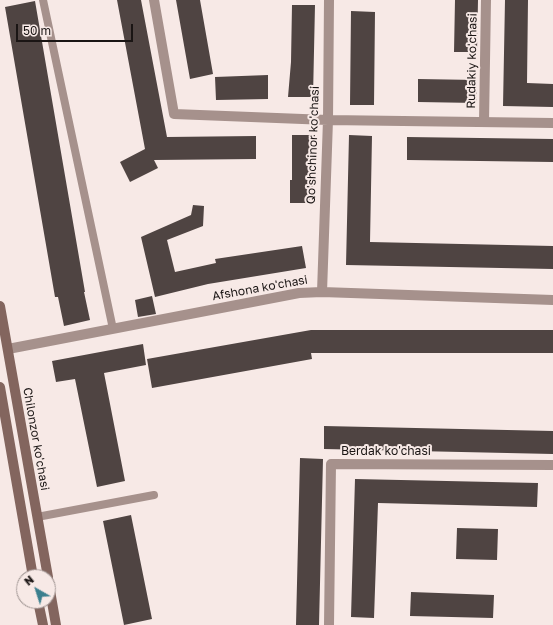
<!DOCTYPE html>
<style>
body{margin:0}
#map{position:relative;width:553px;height:625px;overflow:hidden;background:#f7e9e6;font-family:"Golos Text",sans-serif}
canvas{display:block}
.north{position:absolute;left:16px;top:569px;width:40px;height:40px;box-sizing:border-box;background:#f7e9e6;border:1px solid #9f9492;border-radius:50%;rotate:321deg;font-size:11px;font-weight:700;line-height:16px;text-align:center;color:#1a1514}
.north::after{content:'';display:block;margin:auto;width:14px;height:18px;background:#3b7f8e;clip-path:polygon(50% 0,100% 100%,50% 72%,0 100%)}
.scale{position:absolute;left:16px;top:24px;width:117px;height:18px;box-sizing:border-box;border:2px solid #1a1514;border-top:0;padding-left:5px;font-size:12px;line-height:14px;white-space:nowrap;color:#1a1514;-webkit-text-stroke:3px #f7e9e6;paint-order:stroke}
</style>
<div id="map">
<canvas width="553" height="625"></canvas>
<div class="north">N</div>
<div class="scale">50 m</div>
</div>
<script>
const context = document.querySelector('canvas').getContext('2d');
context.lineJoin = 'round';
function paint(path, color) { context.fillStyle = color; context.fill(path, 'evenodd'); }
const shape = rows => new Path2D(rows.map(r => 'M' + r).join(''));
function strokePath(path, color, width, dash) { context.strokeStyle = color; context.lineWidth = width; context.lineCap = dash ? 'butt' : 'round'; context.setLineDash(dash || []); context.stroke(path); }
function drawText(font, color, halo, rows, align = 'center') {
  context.font = font + ' "Golos Text",sans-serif'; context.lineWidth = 4; context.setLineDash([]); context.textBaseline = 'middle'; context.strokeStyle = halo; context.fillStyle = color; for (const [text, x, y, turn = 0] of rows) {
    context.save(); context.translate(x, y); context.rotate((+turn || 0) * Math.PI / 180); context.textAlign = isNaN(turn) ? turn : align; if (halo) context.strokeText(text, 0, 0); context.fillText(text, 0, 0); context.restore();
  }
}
paint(shape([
 [117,0,141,0,167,137,256,136,256,159,154,160,158,168,130,182,120,162,145,149],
 [176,0,200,0,213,74,190,79],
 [455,0,478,0,477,52,454,52],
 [505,0,528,0,527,83,553,84,553,107,503,106],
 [35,1,85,292,84,292,90,320,64,326,58,297,55,297,5,7],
 [292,5,315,5,313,97,288,97,291,62],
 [351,11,375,12,374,105,350,105],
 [268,75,268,99,216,100,215,77],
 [418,79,477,80,477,103,418,102],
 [292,135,315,135,315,159,313,159,313,203,290,203,290,180,292,180],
 [349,135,372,136,370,242,553,246,553,269,346,265],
 [407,137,553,139,553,162,407,160],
 [193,205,204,206,203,226,167,240,175,272,216,263,215,259,302,246,306,268,208,284,155,297,141,237,191,215],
 [152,296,156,314,138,317,135,300],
 [311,330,553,330,553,353,311,353,312,359,152,388,147,359],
 [143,344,146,365,104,373,125,481,97,487,75,379,56,382,52,361],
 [324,426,553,431,553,454,324,449],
 [300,458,323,459,319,625,296,625],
 [355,479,538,483,537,507,378,503,374,618,351,617],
 [131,515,152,619,124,625,103,521],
 [457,528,498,529,497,560,456,559],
 [411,592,494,595,493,618,410,616]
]), '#4f4442');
strokePath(shape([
 [43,0,113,329],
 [37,517,154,495]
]), '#a6918c', 8);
strokePath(shape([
 [154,0,174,114,328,120,553,123],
 [484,122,486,0],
 [322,292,328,120,329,0],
 [8,349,299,293,322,292,553,300],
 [329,625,331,464,553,465]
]), '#a6918c', 10);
strokePath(shape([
 [0,306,48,577],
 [0,387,33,577],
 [48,579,56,625],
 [38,601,43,625]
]), '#83655e', 10);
drawText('12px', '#1a1514', '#f7e9e6', [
 ["Rudakiy ko'chasi",472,61,-89],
 ["Qo'shchinor ko'chasi",313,145,-88],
 ["Afshona ko'chasi",260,288,-10],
 ["Chilonzor ko'chasi",36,439,80],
 ["Berdak ko'chasi",386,451]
]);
</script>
